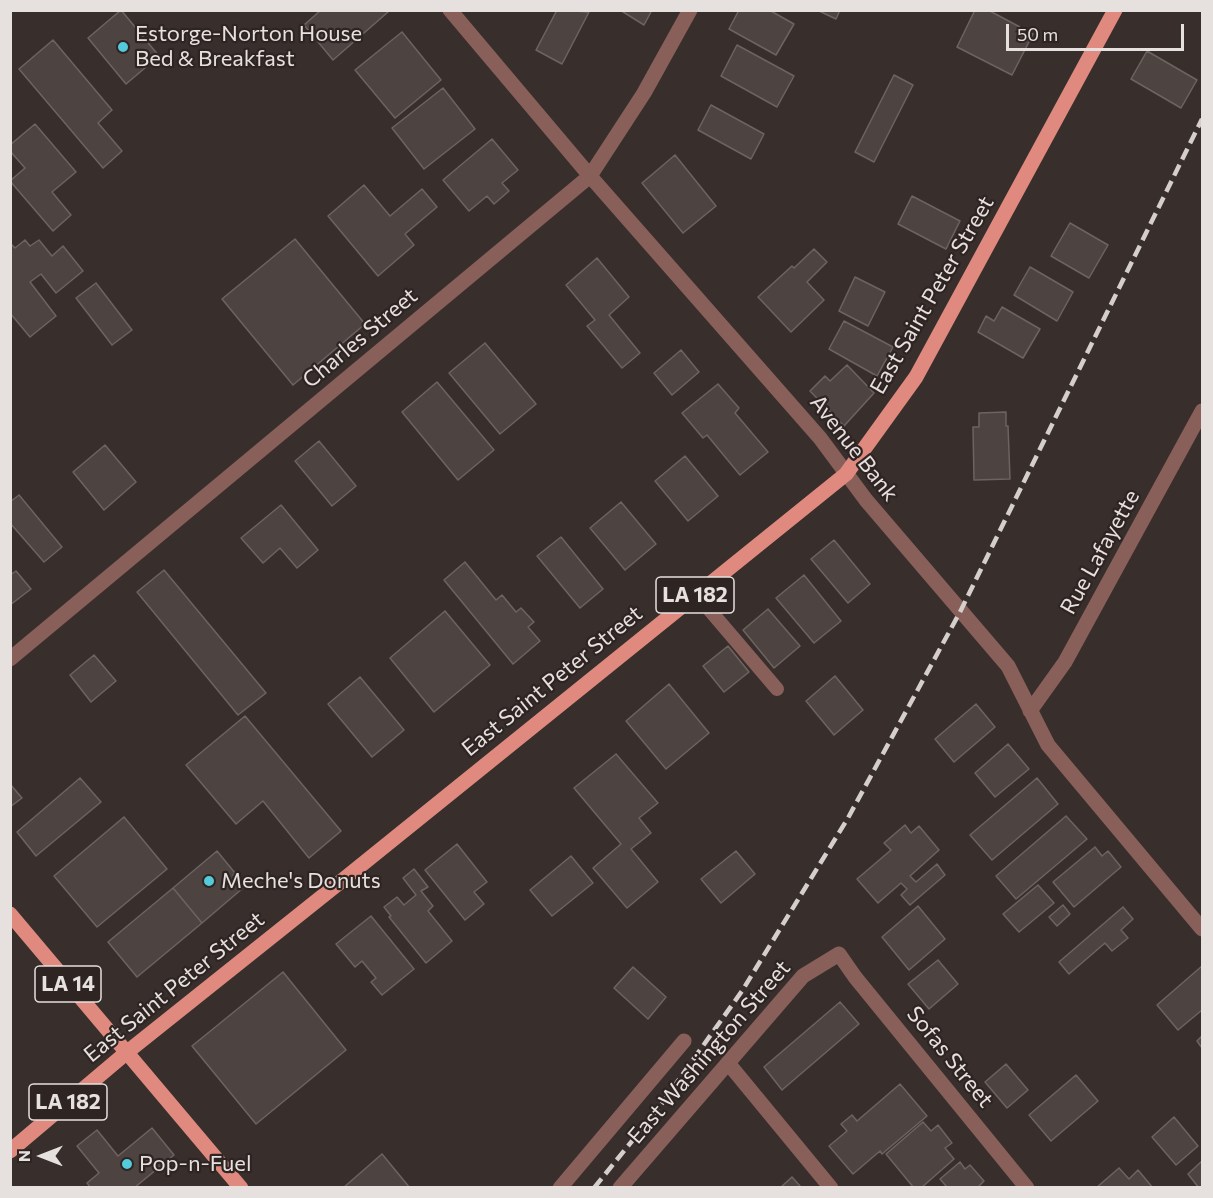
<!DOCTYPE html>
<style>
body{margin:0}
#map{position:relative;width:1213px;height:1198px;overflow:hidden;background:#382f2d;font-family:Commissioner,sans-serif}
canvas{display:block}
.frame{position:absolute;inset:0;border:12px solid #e6e0df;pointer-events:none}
.north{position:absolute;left:12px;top:1126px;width:60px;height:60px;-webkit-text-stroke:4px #2e2523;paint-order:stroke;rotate:270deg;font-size:16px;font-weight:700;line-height:24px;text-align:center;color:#e6e0df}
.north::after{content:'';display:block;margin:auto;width:21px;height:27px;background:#e6e0df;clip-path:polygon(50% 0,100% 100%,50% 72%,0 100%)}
.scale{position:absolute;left:1006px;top:24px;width:178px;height:27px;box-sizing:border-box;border:3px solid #e6e0df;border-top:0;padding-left:8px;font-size:18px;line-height:21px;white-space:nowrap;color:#e6e0df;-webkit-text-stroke:4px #2e2523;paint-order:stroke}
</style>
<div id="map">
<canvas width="1213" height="1198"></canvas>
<div class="frame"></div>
<div class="north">N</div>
<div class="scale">50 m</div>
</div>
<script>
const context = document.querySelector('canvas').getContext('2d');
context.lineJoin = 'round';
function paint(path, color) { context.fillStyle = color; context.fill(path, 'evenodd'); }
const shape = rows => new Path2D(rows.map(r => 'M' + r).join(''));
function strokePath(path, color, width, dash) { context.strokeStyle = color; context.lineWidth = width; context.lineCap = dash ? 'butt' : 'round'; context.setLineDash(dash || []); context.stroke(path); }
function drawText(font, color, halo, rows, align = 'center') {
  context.font = font + ' Commissioner,sans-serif'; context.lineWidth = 4.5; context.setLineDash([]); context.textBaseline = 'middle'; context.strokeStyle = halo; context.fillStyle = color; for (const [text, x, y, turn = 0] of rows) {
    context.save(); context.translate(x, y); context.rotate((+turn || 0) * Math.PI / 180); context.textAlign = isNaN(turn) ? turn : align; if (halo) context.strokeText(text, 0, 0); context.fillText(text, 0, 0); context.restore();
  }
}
const building = shape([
 [121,10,159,56,126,84,88,38,121,10],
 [321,10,387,10,388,12,333,60,304,25,321,10],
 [557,10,589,12,562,64,536,50,557,10],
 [620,10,652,10,644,25,620,10],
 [739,10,769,10,794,24,776,55,729,29,739,10],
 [817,10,840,10,836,19,817,10],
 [975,10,988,10,1033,34,1012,75,957,47,975,10],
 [402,32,441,80,395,118,355,70,402,32],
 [53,40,112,110,98,123,122,151,103,168,19,69,53,40],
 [737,45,794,76,777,107,721,76,737,45],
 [1147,51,1197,80,1181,108,1131,79,1147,51],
 [894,75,913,85,874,162,855,152,894,75],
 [443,88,475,129,424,169,392,128,443,88],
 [711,105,764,134,751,159,698,130,711,105],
 [35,124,76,172,52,192,71,215,53,231,10,181,25,168,10,151,10,145,35,124],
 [492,139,518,170,502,183,509,191,494,204,487,196,469,211,443,180,492,139],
 [675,155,716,206,683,233,642,183,675,155],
 [364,185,390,216,422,189,437,207,405,234,414,245,378,276,328,216,364,185],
 [912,196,960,221,946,249,898,224,912,196],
 [1070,223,1108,245,1089,278,1051,256,1070,223],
 [295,239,365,324,293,385,222,299,295,239],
 [25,240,30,246,39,240,52,256,63,246,83,271,56,293,41,274,30,282,56,316,30,337,10,313,10,243,15,248,25,240],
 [814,249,827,262,807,282,824,300,791,332,758,297,792,266,794,268,814,249],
 [597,258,629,297,609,315,640,353,622,368,587,326,595,320,566,285,597,258],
 [1030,267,1073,292,1057,321,1014,295,1030,267],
 [855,277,885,292,868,326,839,311,855,277],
 [96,283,132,330,112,345,76,298,96,283],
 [1002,307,1040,329,1023,358,978,332,986,316,994,321,1002,307],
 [844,321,893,347,877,376,829,349,844,321],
 [485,343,536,404,500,434,449,373,485,343],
 [681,350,699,372,672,395,654,373,681,350],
 [847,365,874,393,844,426,810,391,825,376,830,381,847,365],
 [437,382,494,450,458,480,402,412,437,382],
 [718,384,739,408,735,413,768,452,740,475,707,435,703,438,682,413,718,384],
 [1006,412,1006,426,1008,426,1010,479,974,480,973,427,979,427,979,413,1006,412],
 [319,441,356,486,332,506,295,461,319,441],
 [105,445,136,482,104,510,73,472,105,445],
 [685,456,718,496,688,521,655,481,685,456],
 [19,495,62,547,44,562,10,523,10,502,19,495],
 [621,502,656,544,625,570,590,528,621,502],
 [281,505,318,550,297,568,280,548,263,563,241,538,281,505],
 [561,537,603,589,580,608,537,556,561,537],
 [834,540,870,584,848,603,811,559,834,540],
 [465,562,496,600,502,595,516,612,521,608,534,622,528,627,540,641,513,664,444,580,465,562],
 [164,570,266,693,238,715,137,592,164,570],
 [16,571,31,589,10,605,10,575,16,571],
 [804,575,841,621,814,643,776,598,804,575],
 [768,609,800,646,774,668,743,630,768,609],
 [445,611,490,665,434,712,390,658,445,611],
 [728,646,749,672,724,692,703,666,728,646],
 [94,655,116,681,91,702,70,675,94,655],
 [835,676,863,710,834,735,806,701,835,676],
 [360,677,404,730,372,757,328,704,360,677],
 [669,684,709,733,666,769,626,721,669,684],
 [976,704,995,727,954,762,935,739,976,704],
 [245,716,341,831,309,858,263,801,236,824,186,765,245,716],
 [1008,744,1029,769,995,797,975,773,1008,744],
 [616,754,658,803,639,818,651,833,631,849,658,882,627,908,593,868,621,844,574,788,616,754],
 [80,778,101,802,36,856,17,832,80,778],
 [1037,778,1058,804,992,860,970,835,1037,778],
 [10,784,22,798,10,807,10,784],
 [1066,816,1087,839,1016,899,996,876,1066,816],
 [124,817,167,869,97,927,54,876,124,817],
 [905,825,911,833,919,826,939,850,910,876,916,882,937,864,945,875,910,905,901,895,907,889,901,883,878,903,857,879,891,850,884,843,905,825],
 [457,844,487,882,474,892,484,904,465,920,425,870,457,844],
 [1095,847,1102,856,1108,851,1121,867,1074,907,1053,882,1095,847],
 [217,851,235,873,233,875,243,888,202,923,173,888,217,851],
 [736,851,755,874,721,903,701,879,736,851],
 [571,856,593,883,552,916,530,890,571,856],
 [414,869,428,887,421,891,433,906,428,911,452,941,426,963,389,917,391,916,384,907,397,897,404,905,416,895,403,878,414,869],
 [1038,885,1054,903,1019,932,1003,914,1038,885],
 [173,888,202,923,137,977,108,942,173,888],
 [1063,905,1070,914,1057,926,1049,917,1063,905],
 [918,906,945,939,909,970,882,937,918,906],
 [1123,907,1133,919,1121,930,1128,938,1112,951,1105,943,1069,974,1059,962,1123,907],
 [371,916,414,969,382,995,371,982,376,978,362,961,355,967,336,944,371,916],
 [938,960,958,984,929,1009,908,984,938,960],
 [1202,966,1202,1010,1178,1030,1157,1005,1202,966],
 [633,967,666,997,648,1019,614,988,633,967],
 [283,972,346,1050,256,1124,192,1046,283,972],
 [840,1002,859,1024,782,1090,764,1067,840,1002],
 [1202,1036,1202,1048,1197,1041,1202,1036],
 [1006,1064,1028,1090,1007,1108,985,1082,1006,1064],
 [1076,1075,1098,1101,1051,1141,1029,1115,1076,1075],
 [900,1084,927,1116,882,1154,880,1151,853,1174,829,1146,847,1131,841,1124,852,1115,857,1121,900,1084],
 [1174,1117,1198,1146,1176,1165,1152,1137,1174,1117],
 [923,1122,931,1131,938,1125,952,1143,945,1148,954,1159,921,1188,914,1188,886,1154,923,1122],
 [152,1128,174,1155,134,1188,91,1188,87,1183,99,1173,77,1146,97,1130,118,1156,152,1128],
 [382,1154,410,1188,343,1188,382,1154],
 [1202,1161,1202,1188,1199,1188,1188,1174,1202,1161],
 [960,1162,965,1169,970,1165,984,1181,977,1188,945,1188,946,1186,940,1179,960,1162],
 [1119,1168,1129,1179,1138,1170,1153,1188,1096,1188,1119,1168],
 [792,1177,800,1186,798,1188,780,1188,792,1177]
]);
paint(building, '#4d4341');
strokePath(building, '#6e6361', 1.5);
strokePath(shape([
 [696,594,777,689]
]), '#895f59', 14);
strokePath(shape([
 [450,10,590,176,820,438,866,500,1008,666,1048,745,1202,929],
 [10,659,590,176,644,93,690,10],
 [1030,711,1065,662,1202,411],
 [728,1063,831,1188],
 [560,1188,684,1041],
 [620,1188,803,976,839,954,855,977,1027,1188]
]), '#895f59', 15);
strokePath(shape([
 [10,914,241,1188],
 [10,1151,126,1053,344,879,846,474,916,377,1115,10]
]), '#e08a7f', 15);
strokePath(shape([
 [594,1188,658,1109,742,991,848,818,960,612,1202,119]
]), '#d4cecc', 4.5, [12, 6]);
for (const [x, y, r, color] of [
 [123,47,6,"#53cbdb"],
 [209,881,6,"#53cbdb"],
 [127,1164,6,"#53cbdb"]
]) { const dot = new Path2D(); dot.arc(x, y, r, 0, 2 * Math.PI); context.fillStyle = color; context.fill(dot); strokePath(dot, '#2e2523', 2); }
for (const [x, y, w] of [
 [695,595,78],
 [68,984,66],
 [68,1102,78]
]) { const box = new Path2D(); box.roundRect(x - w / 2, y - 18, w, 36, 4.5); context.fillStyle = '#2e2523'; context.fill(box); strokePath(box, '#e6e0df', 1.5); }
drawText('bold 21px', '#e6e0df', null, [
 ["LA 182",695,595],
 ["LA 14",68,984],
 ["LA 182",68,1102]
]);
drawText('22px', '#e6e0df', '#2e2523', [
 ["Estorge-Norton House",135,34],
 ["Bed & Breakfast",135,59],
 ["Meche's Donuts",221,881],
 ["Pop-n-Fuel",139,1164]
], 'left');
drawText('22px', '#e6e0df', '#2e2523', [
 ["East Saint Peter Street",932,295,-60],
 ["Charles Street",360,338,-40],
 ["Avenue Bank",854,448,52],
 ["Rue Lafayette",1100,552,-61],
 ["East Saint Peter Street",552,681,-39],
 ["East Saint Peter Street",174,987,-39],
 ["East Washington Street",709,1052,-49],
 ["Sofas Street",950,1057,51]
]);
</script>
